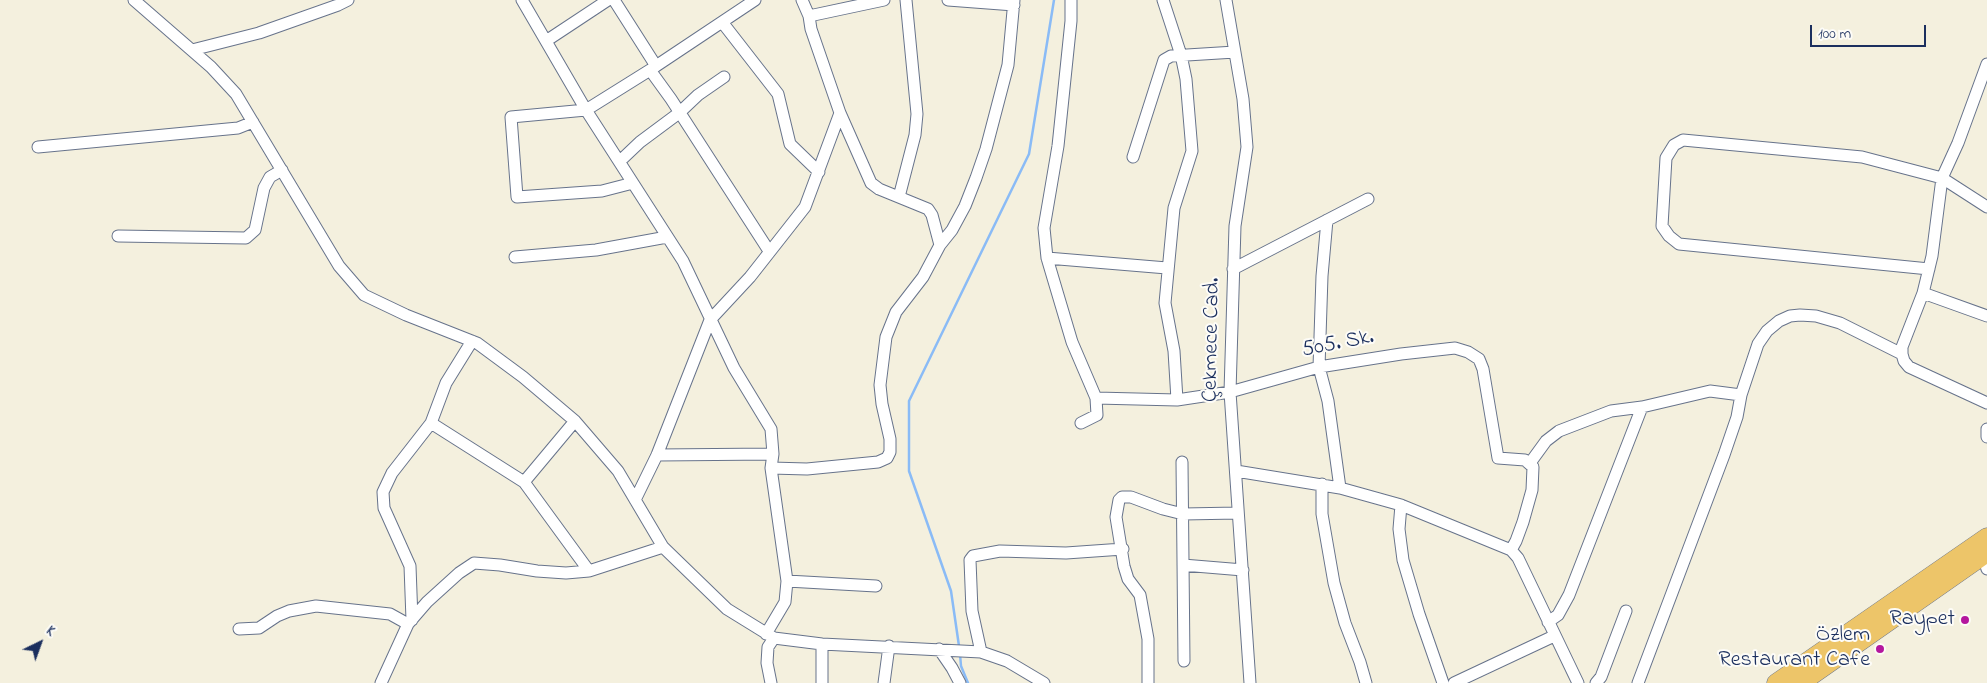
<!DOCTYPE html>
<meta charset="utf-8">
<style>
body{margin:0}
#map{position:relative;width:1987px;height:683px;overflow:hidden;background:#f4f0de;font-family:"Indie Flower",sans-serif}
canvas{display:block}
.north{position:absolute;left:15px;top:618px;width:50px;height:50px;-webkit-text-stroke:4px #fdfcf7;paint-order:stroke;rotate:42deg;font-size:14px;font-weight:700;line-height:20px;text-align:center;color:#1b2f5e}
.north::after{content:'';display:block;margin:auto;width:18px;height:22px;background:#1b2f5e;clip-path:polygon(50% 0,100% 100%,50% 72%,0 100%)}
.scale{position:absolute;left:1810px;top:25px;width:116px;height:22px;box-sizing:border-box;border:2px solid #1b2f5e;border-top:0;padding-left:6px;font-size:15px;line-height:18px;white-space:nowrap;color:#1b2f5e;-webkit-text-stroke:4px #fdfcf7;paint-order:stroke}
</style>
<div id="map">
<canvas width="1987" height="683"></canvas>
<div class="north">K</div>
<div class="scale">100 m</div>
</div>
<script>
const context = document.querySelector('canvas').getContext('2d');
context.lineJoin = 'round';
const shape = rows => new Path2D(rows.map(r => 'M' + r).join(''));
function strokePath(path, color, width, dash) { context.strokeStyle = color; context.lineWidth = width; context.lineCap = dash ? 'butt' : 'round'; context.setLineDash(dash || []); context.stroke(path); }
function drawText(font, color, halo, rows, align = 'center') {
  context.font = font + ' "Indie Flower",sans-serif'; context.lineWidth = 4; context.setLineDash([]); context.textBaseline = 'middle'; context.strokeStyle = halo; context.fillStyle = color; for (const [text, x, y, turn = 0] of rows) {
    context.save(); context.translate(x, y); context.rotate((+turn || 0) * Math.PI / 180); context.textAlign = isNaN(turn) ? turn : align; if (halo) context.strokeText(text, 0, 0); context.fillText(text, 0, 0); context.restore();
  }
}
strokePath(shape([
 [959,646,951,591,909,471,909,401,1029,154,1054,0],
 [960,654,961,666,968,683]
]), '#8abbf6', 2.5);
const minor = shape([
 [134,0,211,67,236,94,339,266,364,295,406,315,477,343,523,377,575,421,618,471,663,547,727,609,774,638,822,644,981,652,1007,661,1044,683],
 [522,0,586,110,683,261,734,368,771,429,773,454,771,468,787,581,785,602,766,634],
 [614,0,656,66],
 [948,0,1014,5],
 [1071,0,1071,21,1058,146,1044,228,1047,258,1072,342,1096,398,1097,415,1081,423],
 [1163,0,1181,55,1186,79,1192,151,1174,208,1165,303,1174,351,1177,400],
 [1226,0,1243,99,1247,147,1235,226,1230,392,1250,683],
 [809,16,884,0],
 [722,22,778,94,790,144,819,172],
 [546,41,608,0],
 [192,50,259,33,338,5,348,0],
 [1987,64,1958,143,1942,178,1932,256,1923,293,1902,347,1902,354,1904,361,1909,367,1987,403],
 [650,70,671,99,769,251],
 [840,113,871,183,879,189,928,209,932,215,940,245],
 [38,147,238,128,253,122],
 [1133,157,1164,60,1171,56,1235,52],
 [620,161,640,142,679,113,698,95,724,77],
 [633,183,602,191,517,197,511,117,586,110,650,70,755,0],
 [899,197,915,135,917,114,906,0],
 [1327,220,1322,276,1319,367,1328,401,1340,488],
 [118,236,246,238,255,230,264,188,270,177,282,170],
 [515,257,596,250,667,237],
 [1047,258,1167,268],
 [1233,269,1368,199],
 [1929,269,1679,244,1669,236,1662,226,1666,158,1674,145,1683,140,1862,157,1942,178,1987,207],
 [1923,293,1987,316],
 [1096,398,1177,400,1230,392,1319,367,1401,354,1455,348,1468,352,1479,359,1483,369,1498,458,1525,460,1533,467,1532,490,1523,522,1516,541,1511,550],
 [431,423,524,482,589,571],
 [1987,429,1987,437],
 [657,455,773,454],
 [1182,462,1184,661],
 [1530,463,1546,441,1559,431,1611,411,1642,407,1710,391,1741,395],
 [771,468,807,469,878,462,887,458,890,452,890,439,882,404,880,385,886,337,896,312,923,277,940,245,952,230,965,206,976,178,986,149,1008,65,1014,0],
 [1236,471,1340,488,1401,505,1511,550,1518,558,1578,683],
 [524,482,575,421],
 [1322,484,1322,514,1334,583,1345,623,1360,662,1366,683],
 [635,500,657,455,710,320,750,277,805,207,840,113,811,29,809,16,802,0],
 [1401,505,1399,529,1403,560,1419,614,1443,683],
 [1983,556,1987,569],
 [1183,565,1243,570],
 [787,581,876,586],
 [412,620,410,566,384,508,383,492,392,473,431,423,446,383,472,341],
 [1548,622,1558,615,1569,595,1642,407],
 [239,629,259,628,277,616,289,611,316,606,390,614,408,624],
 [939,649,952,668,960,683],
 [981,652,972,611,970,560,973,556,1000,551,1066,553,1123,549],
 [381,683,408,624,427,602,459,573,474,563,500,565,537,571,566,573,589,571,663,547],
 [771,683,767,663,768,647,774,638],
 [822,683,822,644],
 [884,683,889,646],
 [1148,683,1148,639,1140,595,1128,579,1124,566,1116,517,1119,500,1122,497,1131,497,1163,509,1183,514,1238,513],
 [1454,683,1554,636],
 [1596,683,1601,677,1626,611],
 [1638,683,1724,455,1737,417,1741,395,1758,344,1767,331,1779,321,1790,316,1800,315,1816,316,1840,323,1902,354]
]);
const highway = shape([
 [1776,683,1987,537],
 [1801,683,1987,553]
]);
strokePath(minor, '#67738b', 13);
strokePath(highway, '#67738b', 19);
strokePath(minor, '#fff', 11);
strokePath(highway, '#edc569', 18);
for (const [x, y, r, color] of [
 [1965,620,5,"#b5179e"],
 [1880,649,5,"#b5179e"]
]) { const dot = new Path2D(); dot.arc(x, y, r, 0, 2 * Math.PI); context.fillStyle = color; context.fill(dot); strokePath(dot, '#fdfcf7', 2); }
drawText('22px', '#1b2f5e', '#fdfcf7', [
 ["Çekmece Cad.",1213,340,-89],
 ["505. Sk.",1338,345,-11]
]);
drawText('22px', '#1b2f5e', '#fdfcf7', [
 ["Raypet",1955,620],
 ["Özlem",1870,636],
 ["Restaurant Cafe",1870,661]
], 'right');
</script>
